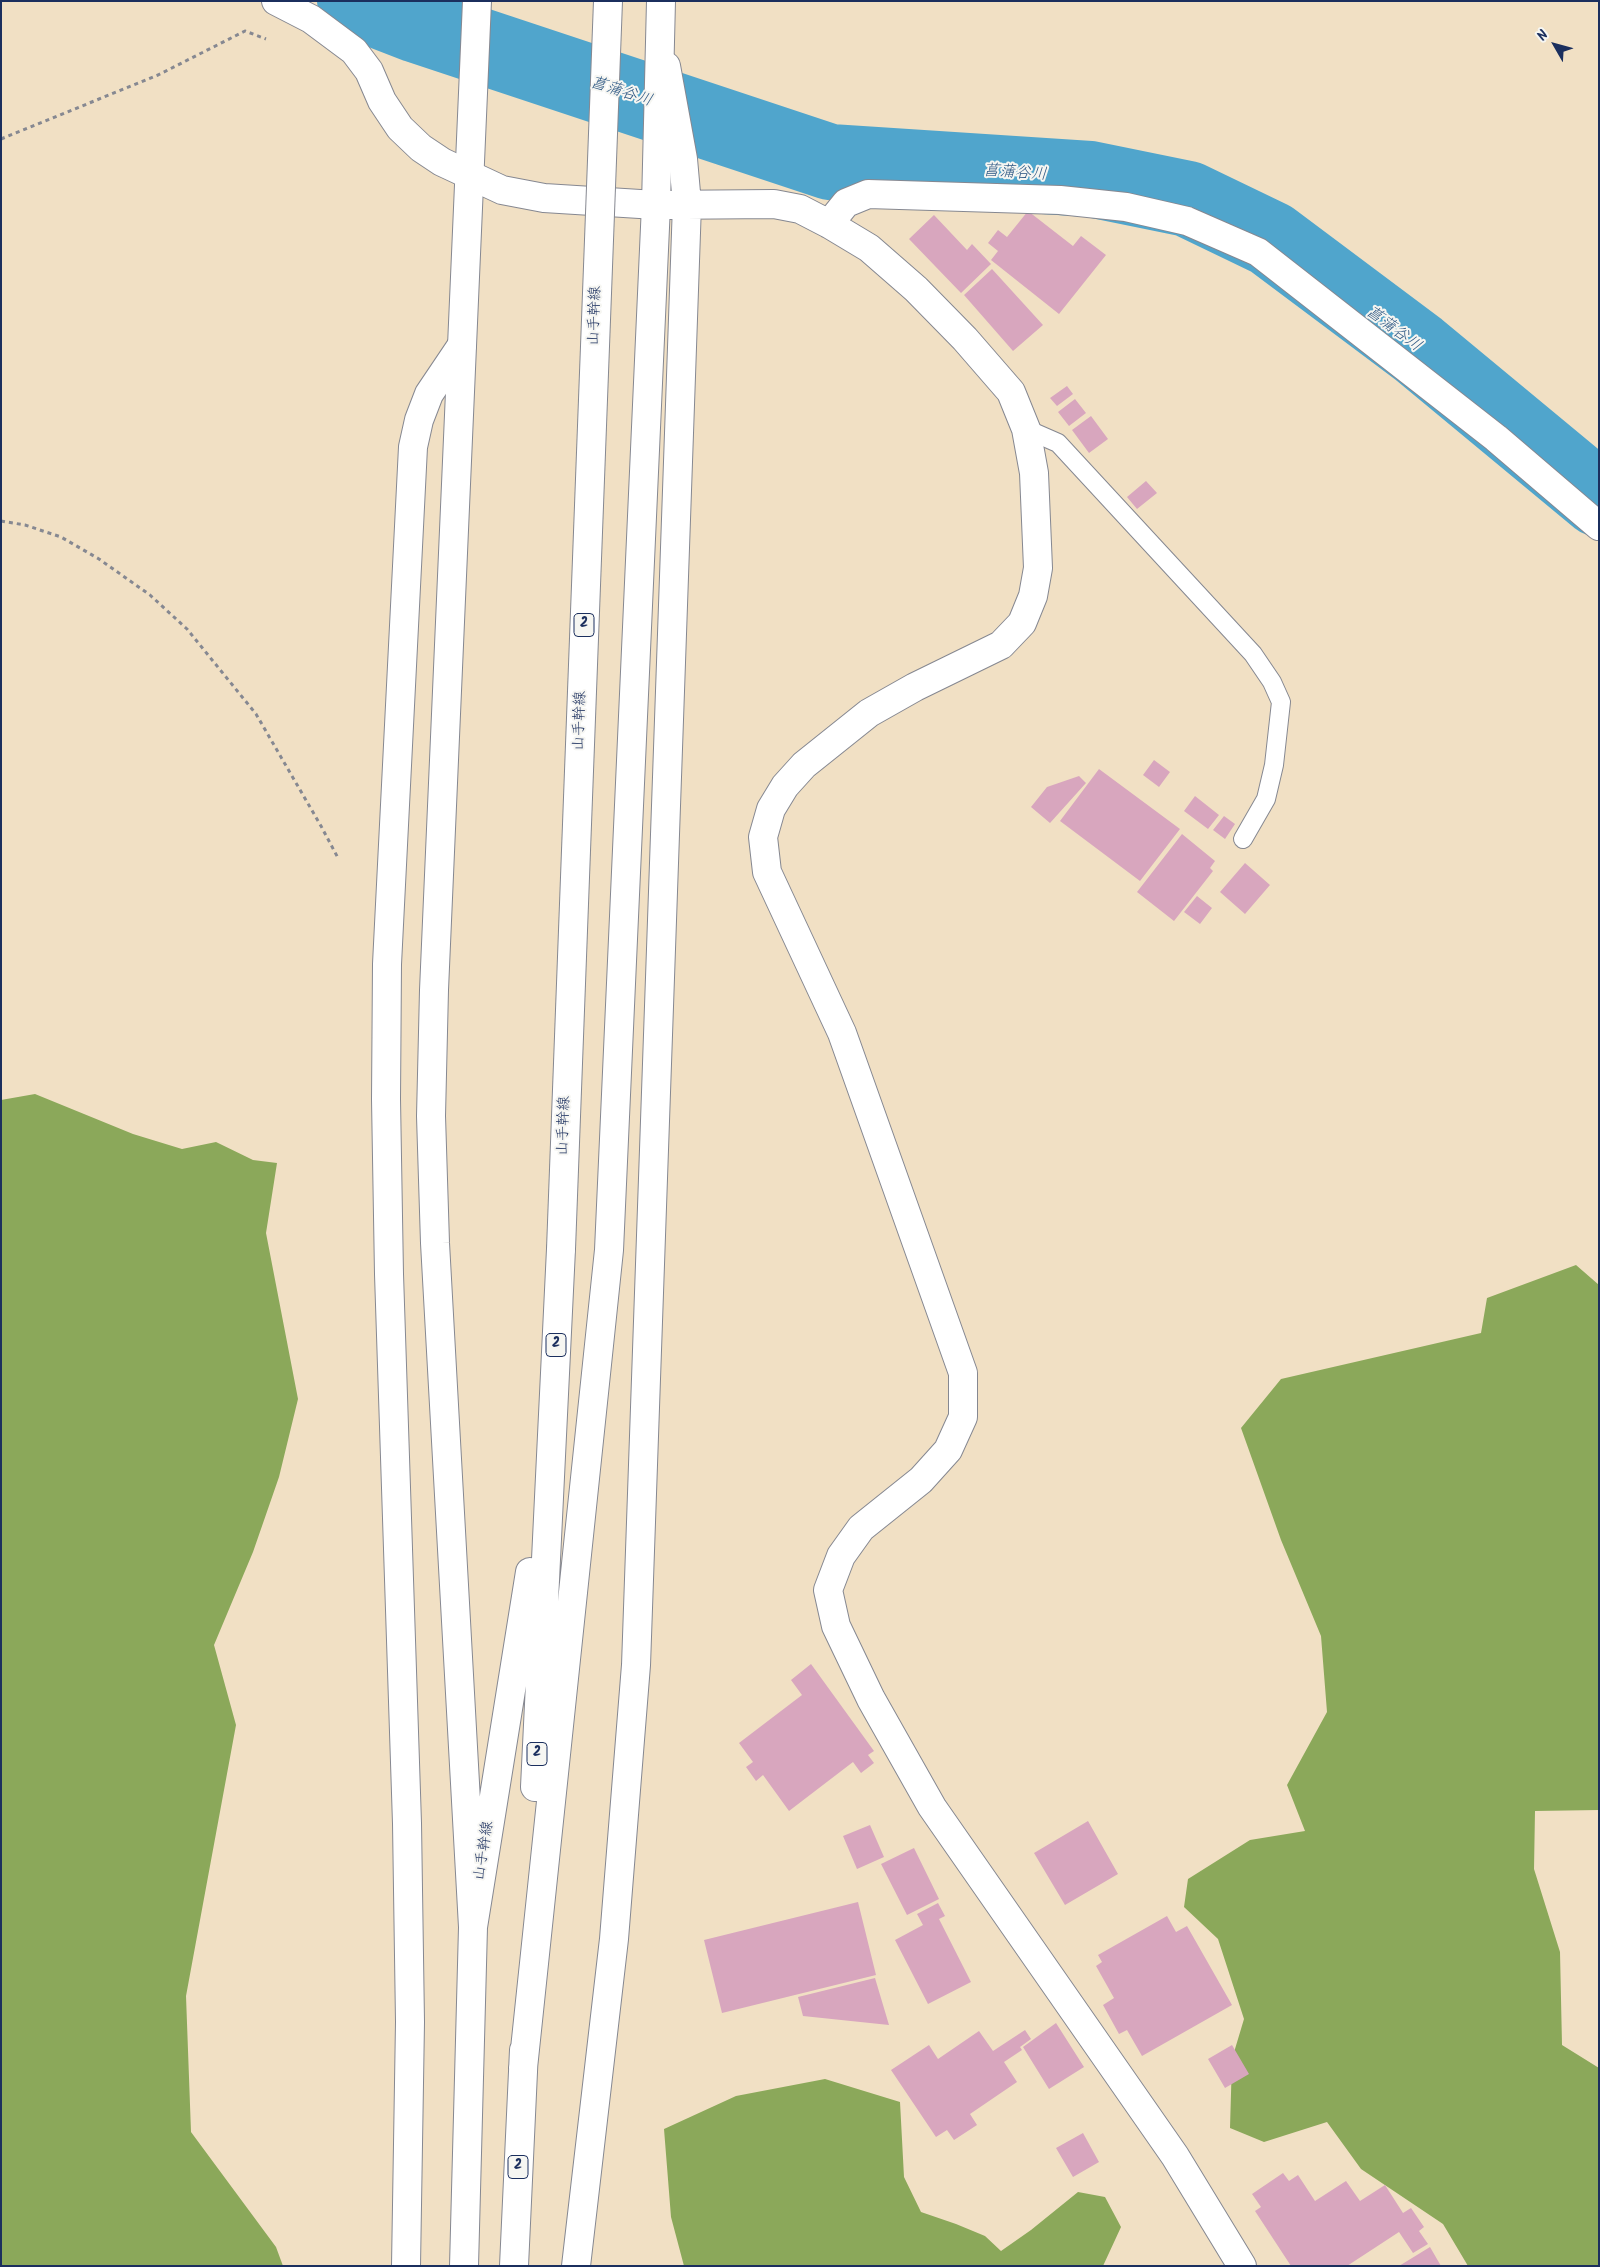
<!DOCTYPE html>
<meta charset="utf-8">
<style>
body{margin:0}
#map{position:relative;width:1600px;height:2267px;overflow:hidden;background:#f1e0c4;font-family:Kalam,sans-serif}
canvas{display:block}
.frame{position:absolute;inset:0;border:2px solid #1b2f5e;pointer-events:none}
.north{position:absolute;left:1530px;top:20px;width:50px;height:50px;-webkit-text-stroke:4px #f6f6f2;paint-order:stroke;rotate:308deg;font-size:14px;font-weight:700;line-height:20px;text-align:center;color:#1b2f5e}
.north::after{content:'';display:block;margin:auto;width:18px;height:22px;background:#1b2f5e;clip-path:polygon(50% 0,100% 100%,50% 72%,0 100%)}
</style>
<div id="map">
<canvas width="1600" height="2267"></canvas>
<div class="frame"></div>
<div class="north">N</div>
</div>
<script>
const context = document.querySelector('canvas').getContext('2d');
context.lineJoin = 'round';
function paint(path, color) { context.fillStyle = color; context.fill(path, 'evenodd'); }
const shape = rows => new Path2D(rows.map(r => 'M' + r).join(''));
function strokePath(path, color, width, dash) { context.strokeStyle = color; context.lineWidth = width; context.lineCap = dash ? 'butt' : 'round'; context.setLineDash(dash || []); context.stroke(path); }
function drawText(font, color, halo, rows, align = 'center') {
  context.font = font + ' Kalam,"Klee One",sans-serif'; context.lineWidth = 4; context.setLineDash([]); context.textBaseline = 'middle'; context.strokeStyle = halo; context.fillStyle = color; for (const [text, x, y, turn = 0] of rows) {
    context.save(); context.translate(x, y); context.rotate((+turn || 0) * Math.PI / 180); context.textAlign = isNaN(turn) ? turn : align; if (halo) context.strokeText(text, 0, 0); context.fillText(text, 0, 0); context.restore();
  }
}
paint(shape([
 [35,1094,133,1134,182,1149,216,1142,253,1160,277,1163,266,1233,298,1399,279,1477,253,1552,214,1645,236,1725,186,1996,191,2132,276,2247,283,2266,1,2266,1,1100],
 [1576,1265,1599,1285,1599,1810,1535,1811,1534,1869,1560,1952,1562,2045,1599,2068,1599,2266,1468,2266,1443,2224,1361,2169,1327,2122,1264,2142,1230,2128,1232,2059,1244,2019,1218,1939,1184,1907,1188,1879,1250,1840,1305,1831,1287,1785,1327,1712,1321,1636,1281,1540,1241,1428,1281,1379,1481,1333,1487,1298],
 [825,2079,900,2102,904,2177,921,2212,956,2224,985,2236,1001,2251,1031,2230,1078,2192,1105,2197,1121,2227,1103,2266,684,2266,671,2217,664,2129,736,2096]
]), '#8ba85a');
strokePath(shape([
 [355,1,417,25,830,162,1090,179,1188,199,1271,239,1418,349,1599,499]
]), '#50a5cc', 76);
paint(shape([
 [1028,211,1073,246,1081,236,1106,255,1059,314,991,260,998,251,988,243,998,230,1007,237],
 [934,215,967,250,972,244,991,264,961,293,909,239],
 [992,269,1043,325,1013,351,964,295],
 [1067,386,1073,394,1057,406,1050,398],
 [1075,399,1086,413,1069,426,1058,412],
 [1091,416,1108,439,1089,453,1072,430],
 [1146,481,1157,493,1137,509,1127,497],
 [1154,760,1170,772,1159,787,1143,775],
 [1099,769,1180,829,1140,881,1060,821],
 [1079,776,1086,783,1050,823,1031,807,1047,787],
 [1195,796,1219,815,1208,829,1184,811],
 [1224,816,1235,824,1225,839,1213,830],
 [1182,834,1215,861,1210,868,1213,871,1174,921,1137,892],
 [1245,863,1270,885,1245,914,1220,892],
 [1197,896,1212,908,1200,924,1184,912],
 [811,1664,874,1751,868,1755,874,1763,861,1773,853,1762,789,1811,763,1775,756,1781,746,1767,753,1762,739,1743,802,1695,791,1680],
 [1088,1821,1118,1874,1065,1905,1034,1853],
 [870,1825,884,1857,857,1869,843,1836],
 [914,1848,939,1899,907,1915,881,1864],
 [858,1902,876,1975,722,2013,704,1940],
 [938,1903,945,1916,939,1919,971,1982,928,2004,895,1940,923,1925,917,1914],
 [1167,1916,1176,1932,1187,1926,1232,2005,1142,2056,1127,2030,1119,2034,1103,2005,1114,1998,1096,1966,1102,1962,1098,1955],
 [875,1978,889,2025,803,2016,798,1997],
 [1056,2023,1084,2067,1049,2089,1023,2047],
 [1025,2030,1031,2039,1020,2047,1022,2050,1004,2062,1017,2082,970,2114,977,2125,954,2140,947,2130,936,2137,891,2070,929,2045,938,2059,979,2031,993,2051],
 [1232,2045,1249,2074,1225,2088,1208,2059],
 [1083,2133,1099,2162,1073,2177,1056,2148],
 [1283,2173,1289,2181,1298,2175,1315,2201,1346,2181,1360,2201,1385,2185,1403,2213,1411,2208,1424,2227,1419,2231,1428,2244,1413,2253,1399,2232,1347,2266,1291,2266,1255,2211,1261,2207,1252,2194],
 [1430,2247,1441,2266,1399,2266]
]), '#d8a6be');
const service = shape([
 [1026,429,1058,443,1253,654,1272,682,1281,702,1274,765,1266,799,1243,839]
]);
const minor = shape([
 [276,1,311,19,354,51,369,71,382,101,400,128,421,148,442,162,502,190,544,198,656,205,774,204,800,209,829,224,869,248,916,289,965,339,1011,392,1026,429,1034,473,1038,568,1033,596,1022,623,1001,645,915,687,869,713,804,765,785,786,771,809,763,837,767,872,842,1033,963,1373,963,1417,948,1450,921,1480,861,1528,841,1556,828,1590,836,1626,871,1699,932,1807,1175,2156,1242,2266],
 [829,224,846,203,868,194,1060,200,1126,207,1187,221,1258,252,1496,438,1599,526],
 [406,2266,410,2022,407,1823,389,1274,386,1099,387,964,413,447,419,420,429,394,462,345],
 [576,2266,614,1939,636,1665,687,204,683,159,666,66]
]);
const primary = shape([
 [535,1787,561,1249],
 [473,1927,435,1243,431,1116,434,990,477,1],
 [523,2068,609,1250,656,205,661,1],
 [464,2266,473,1927,530,1572],
 [514,2266,524,2050]
]);
strokePath(service, '#868891', 20);
strokePath(minor, '#868891', 30);
strokePath(primary, '#868891', 30);
strokePath(shape([
 [1,139,158,75,245,31,266,39],
 [1,521,25,525,61,537,99,559,150,595,187,629,256,714,321,826,338,858]
]), '#868891', 3, [4, 4]);
strokePath(service, '#fff', 18);
strokePath(minor, '#fff', 28);
strokePath(primary, '#fff', 28);
const primaryBridge = shape([
 [561,1249,608,1]
]);
strokePath(primaryBridge, '#868891', 30, []);
strokePath(primaryBridge, '#fff', 28);
for (const [x, y, w] of [
 [584,625,20],
 [556,1345,20],
 [537,1754,20],
 [518,2167,20]
]) { const box = new Path2D(); box.roundRect(x - w / 2, y - 11.5, w, 23, 4); context.fillStyle = '#f6f6f2'; context.fill(box); strokePath(box, '#1b2f5e', 1); }
drawText('bold 14px', '#1b2f5e', null, [
 ["2",584,625],
 ["2",556,1345],
 ["2",537,1754],
 ["2",518,2167]
]);
drawText('15px', '#1b2f5e', '#f6f6f2', [
 ["山手幹線",596,316,-88],
 ["山手幹線",581,721,-88],
 ["山手幹線",565,1126,-88],
 ["山手幹線",485,1851,-81]
]);
drawText('italic 16px', '#2e5884', '#f6f6f2', [
 ["菖蒲谷川",621,93,18],
 ["菖蒲谷川",1015,174,4],
 ["菖蒲谷川",1393,330,37]
]);
</script>
